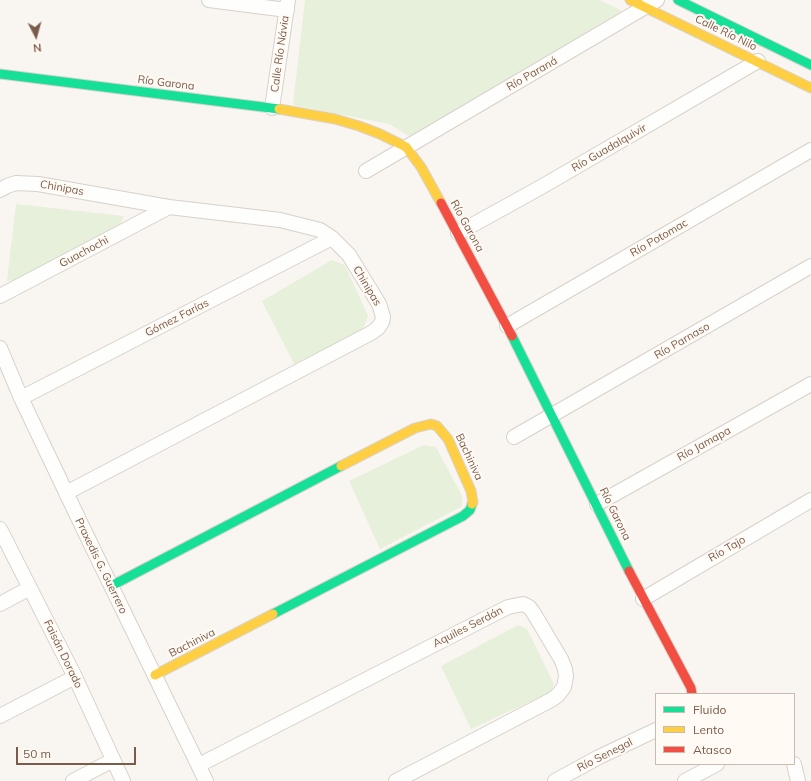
<!DOCTYPE html>
<meta charset="utf-8">
<style>
body{margin:0}
#map{position:relative;width:811px;height:781px;overflow:hidden;background:#f9f5f0;font-family:Mulish,sans-serif}
canvas{display:block}
.legend{position:absolute;left:655px;top:693px;width:140px;height:72px;box-sizing:border-box;background:#fffaf3;border:1px solid #cabbb1;margin:0;padding:5px 7px;list-style:none;font-size:12px;color:#7a5c4d}
.legend li{display:flex;align-items:center;gap:8px;height:20px}
.legend b{width:20px;border:1px solid #cabbb1}
.north{position:absolute;left:16px;top:16px;width:40px;height:40px;-webkit-text-stroke:3px #fffaf3;paint-order:stroke;rotate:174deg;font-size:11px;font-weight:700;line-height:16px;text-align:center;color:#7a5c4d}
.north::after{content:'';display:block;margin:auto;width:14px;height:18px;background:#7a5c4d;clip-path:polygon(50% 0,100% 100%,50% 72%,0 100%)}
.scale{position:absolute;left:16px;top:747px;width:120px;height:18px;box-sizing:border-box;border:2px solid #7a5c4d;border-top:0;padding-left:5px;font-size:12px;line-height:14px;white-space:nowrap;color:#7a5c4d;-webkit-text-stroke:3px #fffaf3;paint-order:stroke}
</style>
<div id="map">
<canvas width="811" height="781"></canvas>
<ul class="legend">
<li><b style="height:5px;background:#16e098"></b>Fluido</li>
<li><b style="height:5px;background:#ffcf43"></b>Lento</li>
<li><b style="height:5px;background:#f24e42"></b>Atasco</li>
</ul>
<div class="north">N</div>
<div class="scale">50 m</div>
</div>
<script>
const context = document.querySelector('canvas').getContext('2d');
context.lineJoin = 'round';
function paint(path, color) { context.fillStyle = color; context.fill(path, 'evenodd'); }
const shape = rows => new Path2D(rows.map(r => 'M' + r).join(''));
function strokePath(path, color, width, dash) { context.strokeStyle = color; context.lineWidth = width; context.lineCap = dash ? 'butt' : 'round'; context.setLineDash(dash || []); context.stroke(path); }
function drawText(font, color, halo, rows, align = 'center') {
  context.font = font + ' Mulish,sans-serif'; context.lineWidth = 4; context.setLineDash([]); context.textBaseline = 'middle'; context.strokeStyle = halo; context.fillStyle = color; for (const [text, x, y, turn = 0] of rows) {
    context.save(); context.translate(x, y); context.rotate((+turn || 0) * Math.PI / 180); context.textAlign = isNaN(turn) ? turn : align; if (halo) context.strokeText(text, 0, 0); context.fillText(text, 0, 0); context.restore();
  }
}
paint(shape([
 [305,0,600,0,622,11,414,139,389,124,293,105],
 [16,204,124,216,118,228,22,279,7,281],
 [332,260,345,265,368,316,362,331,294,364,262,301],
 [424,445,436,447,463,498,461,507,380,549,349,481],
 [518,625,527,629,554,684,551,692,471,729,441,666]
]), '#e7f0db');
const street = shape([
 [209,0,287,10],
 [272,108,288,0],
 [366,171,657,0],
 [0,190,7,186,16,183,38,184,169,207,280,220,320,230,332,238,349,255,379,304,381,310,383,317,382,322,378,328,371,333,66,493],
 [458,233,543,186,758,61],
 [0,296,169,207],
 [507,326,811,150],
 [0,348,21,398,82,526,206,781],
 [21,398,332,238],
 [514,437,811,266],
 [597,504,811,384],
 [0,529,75,677,123,781],
 [643,599,811,500],
 [0,604,30,588],
 [0,716,75,677],
 [794,764,798,781],
 [199,765,508,607,523,604,529,607,533,612,561,659,565,669,566,677,564,687,558,695,551,700,396,781],
 [73,781,113,760],
 [555,781,599,757,656,730],
 [685,781,717,764]
]);
const fast = shape([
 [678,0,811,65],
 [0,74,279,109],
 [512,336,629,571],
 [111,586,341,466],
 [273,614,463,516,470,510,472,504]
]);
const slow = shape([
 [630,0,811,88],
 [279,109,335,119,359,126,380,134,406,147,421,167,441,203],
 [341,466,415,428,431,424,437,426,448,439,471,491,473,502,472,504],
 [155,675,273,614]
]);
const jam = shape([
 [441,203,512,336],
 [629,571,691,688,692,694]
]);
strokePath(street, '#d7d1cb', 16);
strokePath(fast, '#d9d2cb', 11);
strokePath(slow, '#d9d2cb', 11);
strokePath(jam, '#d9d2cb', 11);
strokePath(street, '#fefefd', 14);
strokePath(fast, '#16e098', 9);
strokePath(slow, '#ffcf43', 9);
strokePath(jam, '#f24e42', 9);
drawText('11px', '#7a5c4d', '#fffaf3', [
 ["Calle Río Nilo",726,33,26],
 ["Calle Río Návia",280,54,-82],
 ["Río Paraná",532,74,-30],
 ["Río Garona",166,83,7],
 ["Río Guadalquivir",609,148,-30],
 ["Chinipas",62,188,10],
 ["Río Garona",467,226,61],
 ["Río Potomac",659,238,-30],
 ["Guachochi",84,252,-28],
 ["Chinipas",367,286,59],
 ["Gómez Farías",177,318,-27],
 ["Río Parnaso",682,341,-30],
 ["Río Jamapa",704,444,-29],
 ["Bachiniva",469,457,65],
 ["Río Garona",615,514,64],
 ["Río Tajo",727,549,-30],
 ["Praxedis G. Guerrero",101,566,64],
 ["Aquiles Serdán",468,627,-27],
 ["Bachiniva",192,643,-27],
 ["Faisán Dorado",63,654,64],
 ["Río Senegal",605,755,-27]
]);
</script>
